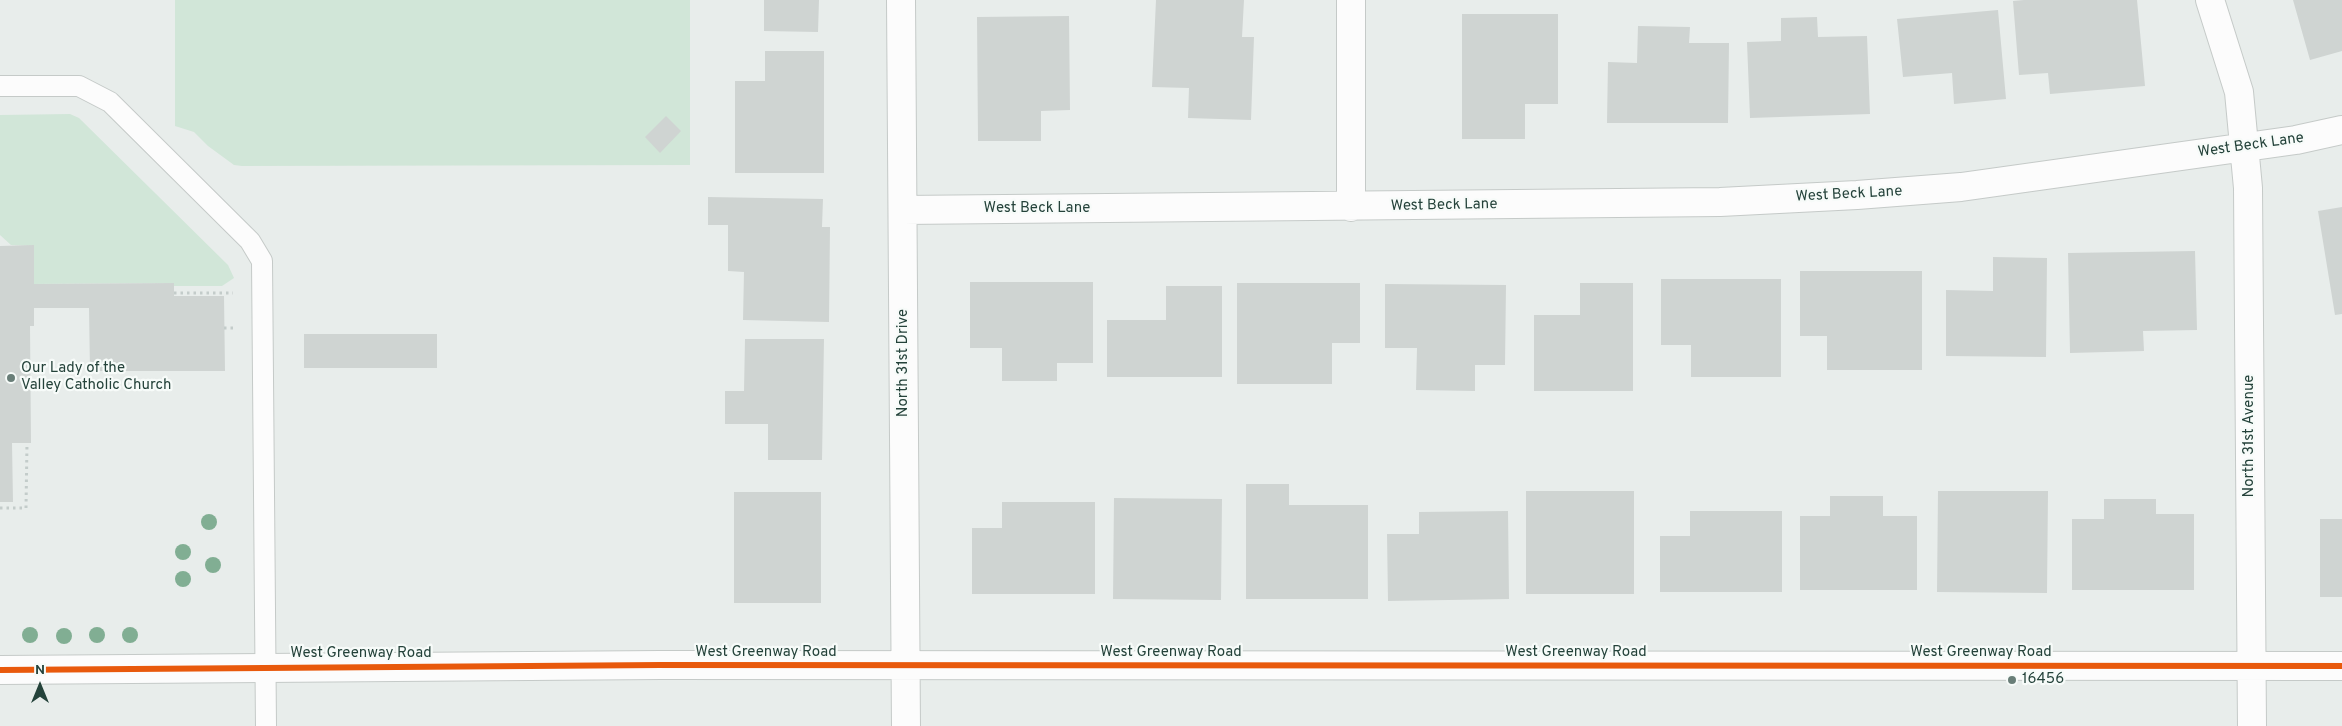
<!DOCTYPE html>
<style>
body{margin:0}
#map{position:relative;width:2342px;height:726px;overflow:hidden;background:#e8edeb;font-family:Overpass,sans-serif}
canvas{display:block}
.north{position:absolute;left:15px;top:661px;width:50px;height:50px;-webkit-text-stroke:4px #f7fbf9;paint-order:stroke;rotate:0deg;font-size:14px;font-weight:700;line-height:20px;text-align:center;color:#24423a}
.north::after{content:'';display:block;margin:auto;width:18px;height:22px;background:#24423a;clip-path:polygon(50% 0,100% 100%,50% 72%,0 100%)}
</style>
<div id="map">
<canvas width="2342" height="726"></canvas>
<div class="north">N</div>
</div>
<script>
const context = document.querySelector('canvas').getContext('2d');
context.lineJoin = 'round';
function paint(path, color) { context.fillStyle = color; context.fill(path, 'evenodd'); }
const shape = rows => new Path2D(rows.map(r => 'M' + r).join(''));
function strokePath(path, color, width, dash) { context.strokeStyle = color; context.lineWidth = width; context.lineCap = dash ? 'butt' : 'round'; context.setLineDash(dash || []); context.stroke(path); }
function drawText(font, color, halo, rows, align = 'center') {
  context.font = font + ' Overpass,sans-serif'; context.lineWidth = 4.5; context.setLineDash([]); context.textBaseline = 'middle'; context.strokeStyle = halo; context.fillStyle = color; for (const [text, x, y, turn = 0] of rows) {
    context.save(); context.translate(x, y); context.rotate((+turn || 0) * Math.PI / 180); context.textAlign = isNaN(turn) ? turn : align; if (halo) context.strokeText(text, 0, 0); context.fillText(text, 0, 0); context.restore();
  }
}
paint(shape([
 [175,0,690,0,690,165,242,166,234,165,208,146,194,132,175,126],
 [70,114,79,118,228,265,234,278,222,286,174,286,174,283,34,284,34,246,11,245,0,235,0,115]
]), '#d1e6d8');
paint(shape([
 [764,0,819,0,818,32,764,31],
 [1156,0,1244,0,1242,37,1254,37,1251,120,1188,118,1189,88,1152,87],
 [2024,0,2137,0,2145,86,2050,94,2048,73,2019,75,2013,1],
 [2293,0,2342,0,2342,51,2310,60],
 [1998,10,2006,99,1954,104,1952,73,1903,77,1897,19],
 [1462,14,1558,14,1558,104,1525,104,1525,139,1462,139],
 [1069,16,1070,110,1041,111,1041,141,978,141,977,17],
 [1817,17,1818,37,1867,36,1870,114,1750,118,1747,42,1781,41,1781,18],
 [1638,26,1690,27,1689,43,1729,43,1728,123,1607,123,1608,62,1637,63],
 [765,51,824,51,824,173,735,173,735,81,765,81],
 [666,116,681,131,660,153,645,137],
 [708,197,823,199,822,227,830,227,829,322,743,320,744,272,728,271,728,225,708,225],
 [2342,207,2342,314,2335,315,2318,211],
 [34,245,34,284,174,283,174,296,224,296,225,371,90,371,89,308,34,308,34,326,30,326,31,443,12,443,13,502,0,502,0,246],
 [2195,251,2197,330,2143,331,2144,351,2070,353,2068,253],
 [1993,257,2047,258,2046,357,1946,356,1946,290,1993,291],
 [1800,271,1922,271,1922,370,1827,370,1827,336,1800,336],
 [1661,279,1781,279,1781,377,1691,377,1691,345,1661,345],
 [970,282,1093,282,1093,363,1057,363,1057,381,1002,381,1002,348,970,348],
 [1237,283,1360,283,1360,343,1332,343,1332,384,1237,384],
 [1580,283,1633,283,1633,391,1534,391,1534,315,1580,315],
 [1385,284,1506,285,1505,365,1475,365,1475,391,1416,390,1417,348,1385,348],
 [1166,286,1222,286,1222,377,1107,377,1107,320,1166,320],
 [304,334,437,334,437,368,304,368],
 [745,339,824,339,822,460,768,460,768,424,725,424,725,391,744,391],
 [1246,484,1289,484,1289,505,1368,505,1368,599,1246,599],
 [1526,491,1634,491,1634,594,1526,594],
 [1938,491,2048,491,2047,593,1937,592],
 [734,492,821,492,821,603,734,603],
 [1830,496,1883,496,1883,516,1917,516,1917,590,1800,590,1800,516,1830,516],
 [1114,498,1222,499,1221,600,1113,599],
 [2104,499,2156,499,2156,514,2194,514,2194,590,2072,590,2072,519,2104,519],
 [1002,502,1095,502,1095,594,972,594,972,528,1002,528],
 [1508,511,1509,599,1388,601,1387,534,1419,534,1419,512],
 [1690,511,1782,511,1782,592,1660,592,1660,536,1690,536],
 [2320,519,2342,519,2342,597,2320,597]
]), '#cfd4d2');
const lane = shape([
 [0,86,79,86,110,102,250,241,262,261,266,726]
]);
const street = shape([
 [901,0,906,726],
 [1351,0,1351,207],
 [2210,0,2239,92,2248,188,2252,726],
 [903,210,1720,202,1857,195,1961,187,2296,140,2342,130],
 [0,670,661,665,2342,666]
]);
strokePath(lane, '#c5cac8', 22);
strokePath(street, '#c5cac8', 30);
strokePath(shape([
 [174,293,233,293],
 [224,328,234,328],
 [0,508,26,508,27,443]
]), '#c3ccca', 3, [2.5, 4]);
strokePath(lane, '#fcfcfc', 20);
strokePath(street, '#fcfcfc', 28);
strokePath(shape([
 [0,670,661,665,2342,666]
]), '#e8590c', 6);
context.fillStyle = '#81ae93';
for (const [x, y] of [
 [209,522],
 [183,552],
 [213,565],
 [183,579],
 [30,635],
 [97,635],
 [130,635],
 [64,636]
]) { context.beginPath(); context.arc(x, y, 8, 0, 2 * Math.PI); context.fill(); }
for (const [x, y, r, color] of [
 [11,378,5,"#697e78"],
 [2012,680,5,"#697e78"]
]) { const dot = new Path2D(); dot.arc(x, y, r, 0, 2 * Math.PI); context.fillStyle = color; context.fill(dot); strokePath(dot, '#f7fbf9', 2); }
drawText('15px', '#24423a', '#f7fbf9', [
 ["West Beck Lane",2251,146,-8],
 ["West Beck Lane",1849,195,-3],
 ["West Beck Lane",1444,206,-1],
 ["West Beck Lane",1037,209],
 ["North 31st Drive",904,363,-90],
 ["North 31st Avenue",2250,436,-90],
 ["West Greenway Road",766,653],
 ["West Greenway Road",1171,653],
 ["West Greenway Road",1576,653],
 ["West Greenway Road",1981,653],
 ["West Greenway Road",361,654]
]);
drawText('15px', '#24423a', '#f7fbf9', [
 ["Our Lady of the",21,369],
 ["Valley Catholic Church",21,386],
 ["16456",2022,680]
], 'left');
</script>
